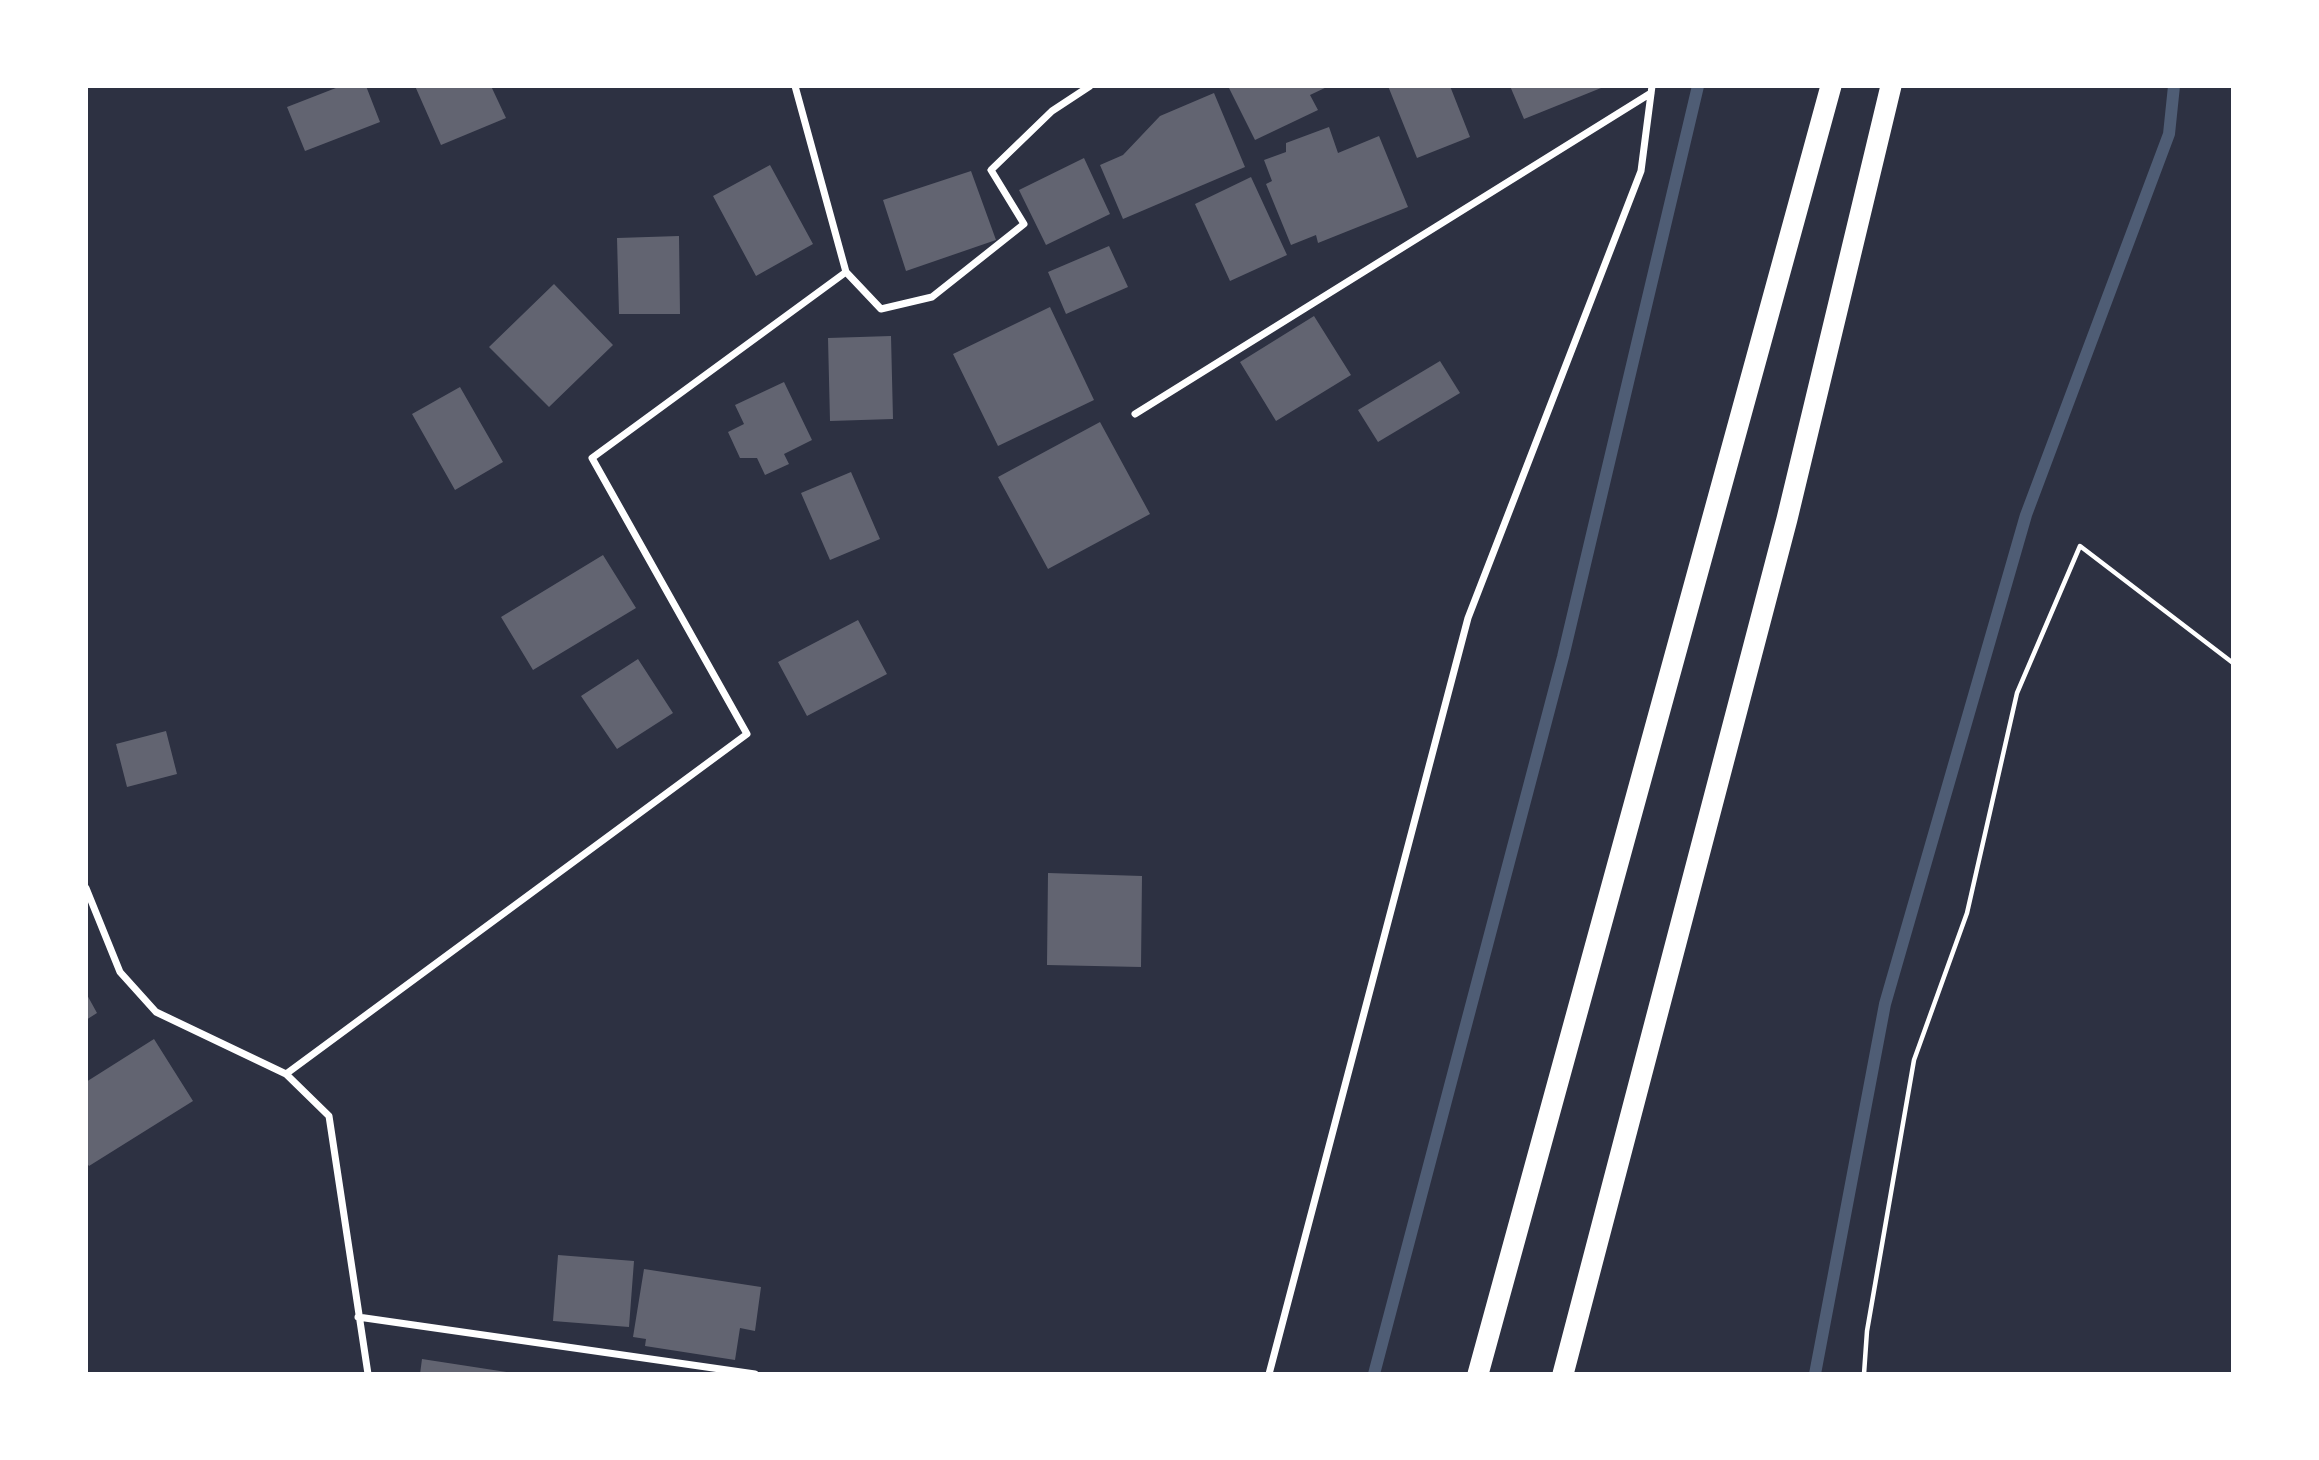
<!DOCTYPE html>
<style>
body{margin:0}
#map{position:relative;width:2319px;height:1460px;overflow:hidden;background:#2d3142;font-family:Roboto,sans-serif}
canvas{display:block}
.frame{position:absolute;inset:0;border:88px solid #fff;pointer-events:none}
</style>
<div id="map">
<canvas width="2319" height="1460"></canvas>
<div class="frame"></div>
</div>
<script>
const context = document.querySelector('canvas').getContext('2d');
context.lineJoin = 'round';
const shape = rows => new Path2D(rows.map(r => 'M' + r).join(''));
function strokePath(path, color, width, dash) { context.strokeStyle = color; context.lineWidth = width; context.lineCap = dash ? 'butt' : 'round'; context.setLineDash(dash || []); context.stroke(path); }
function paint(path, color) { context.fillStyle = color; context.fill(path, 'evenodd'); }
strokePath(shape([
 [1374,1374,1563,657,1698,86],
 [1815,1374,1885,1004,2026,515,2169,134,2174,86]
]), '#4f5d75', 12);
paint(shape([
 [341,86,366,86,380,122,305,151,287,107],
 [415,86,491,86,506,118,441,145],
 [1228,86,1329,86,1310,95,1318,110,1255,140],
 [1388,86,1450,86,1470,137,1417,158],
 [1510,86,1606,86,1524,119],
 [1214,93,1245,167,1123,219,1100,165,1123,155,1160,116],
 [1329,127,1338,153,1379,136,1408,207,1318,243,1316,235,1291,245,1266,184,1272,181,1264,160,1286,152,1286,143],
 [1084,158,1110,214,1046,245,1019,190],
 [770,165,813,244,756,276,713,196],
 [971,171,996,240,906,271,883,200],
 [1251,177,1287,255,1230,281,1195,204],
 [679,236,680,314,619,314,617,238],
 [1109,246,1128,287,1066,314,1048,272],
 [554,284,613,345,549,407,489,347],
 [1050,307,1094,400,998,446,953,354],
 [1314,316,1351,375,1276,421,1240,362],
 [891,336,893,419,830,421,828,338],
 [1440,361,1460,393,1378,442,1358,410],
 [784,382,812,440,784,454,789,464,765,475,757,458,740,458,728,432,744,424,735,405],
 [460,387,503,462,455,490,412,414],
 [1100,422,1150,514,1048,569,998,477],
 [851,472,880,539,830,560,801,493],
 [603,555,636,608,533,670,501,617],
 [858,620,887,674,807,716,778,662],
 [638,659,673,713,617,749,581,696],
 [166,731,177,774,127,787,116,744],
 [1048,873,1142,876,1141,967,1047,965],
 [86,993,97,1013,86,1020],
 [154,1039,193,1101,89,1166,86,1162,86,1082],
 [558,1255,634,1261,629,1327,553,1321],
 [644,1269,761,1287,755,1331,740,1328,735,1360,645,1346,646,1339,633,1337],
 [422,1359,513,1373,513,1374,420,1374]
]), '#626471');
strokePath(shape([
 [1864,1374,1867,1331,1914,1060,1967,913,2017,693,2080,546,2233,663]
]), '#fff', 4.5);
strokePath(shape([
 [795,86,846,272,881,309,932,297,1024,224,991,170,1052,111,1090,86],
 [1135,414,1651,93],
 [86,888,120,972,156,1012,286,1074,329,1116,368,1374],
 [286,1074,747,734,592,458,846,272],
 [358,1317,755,1374],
 [1269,1374,1468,618,1641,171,1652,86]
]), '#fff', 7);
strokePath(shape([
 [1478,1374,1831,86],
 [1563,1374,1787,519,1891,86]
]), '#fff', 21);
</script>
